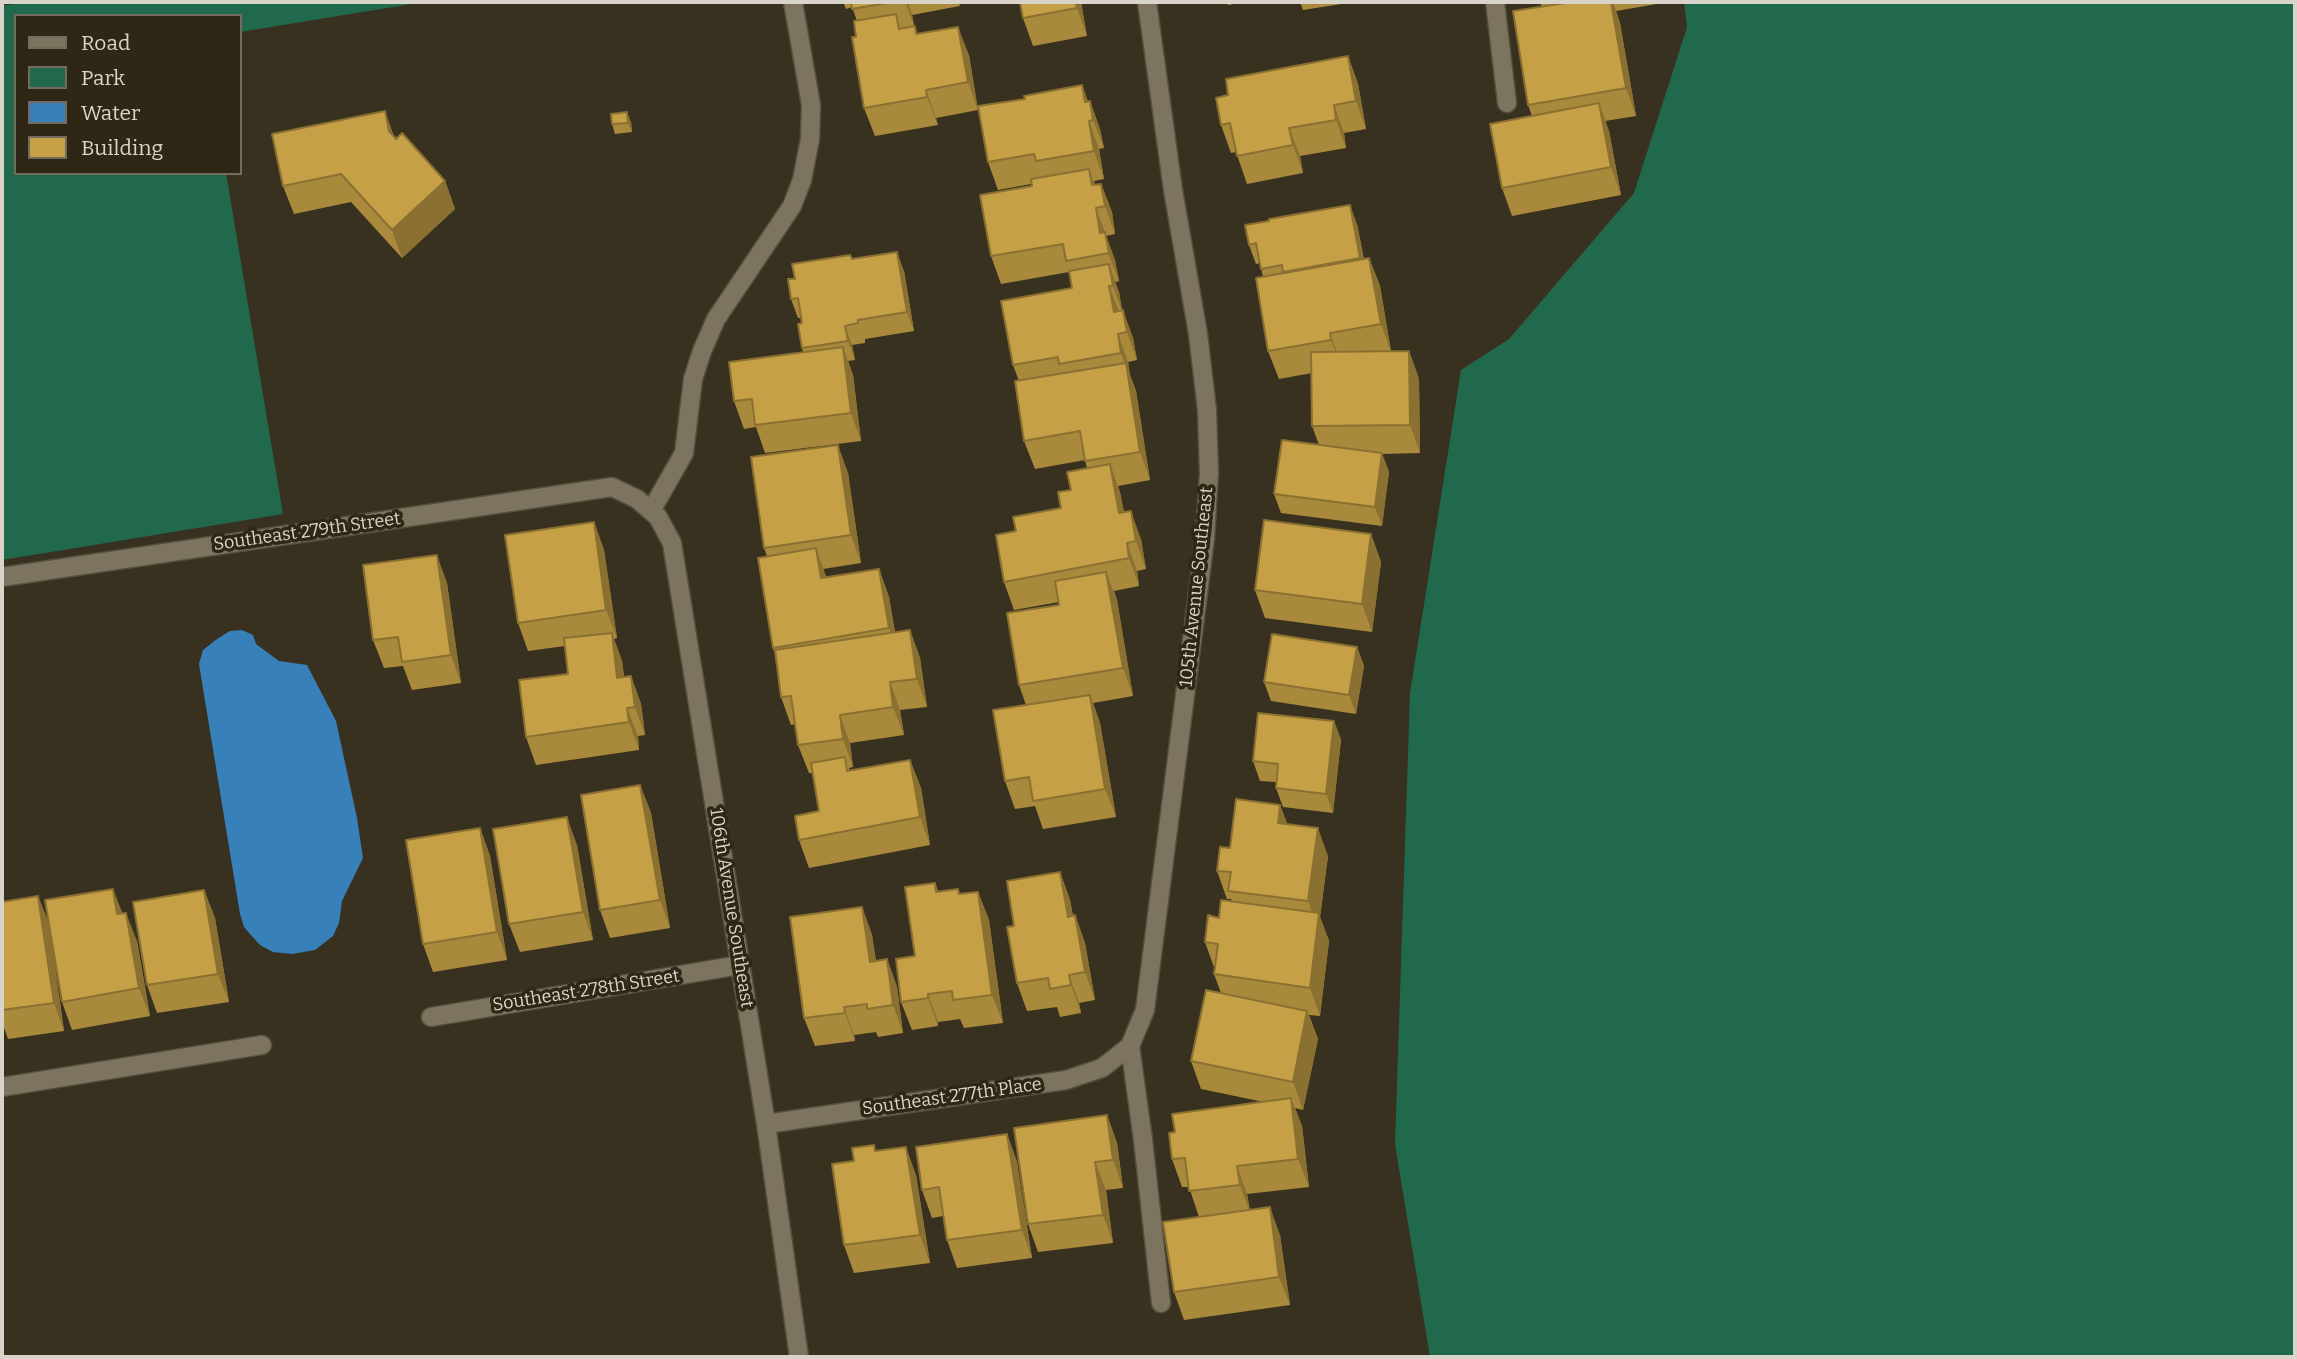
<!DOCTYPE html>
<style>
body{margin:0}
#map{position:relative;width:2297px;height:1359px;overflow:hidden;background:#39311f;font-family:Bitter,serif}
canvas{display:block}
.frame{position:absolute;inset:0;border:4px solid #d9d4c9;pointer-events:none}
.legend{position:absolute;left:14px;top:14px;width:228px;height:161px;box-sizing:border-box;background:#2f2716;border:2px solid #736c5e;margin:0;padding:9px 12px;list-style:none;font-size:21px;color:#d9d4c9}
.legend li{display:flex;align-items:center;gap:14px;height:35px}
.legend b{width:35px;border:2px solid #736c5e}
</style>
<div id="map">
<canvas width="2297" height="1359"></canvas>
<div class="frame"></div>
<ul class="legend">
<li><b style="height:9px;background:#7d7460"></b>Road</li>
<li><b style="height:19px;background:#21694d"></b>Park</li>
<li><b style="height:19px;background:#3780ba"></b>Water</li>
<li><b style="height:19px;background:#c5a046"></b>Building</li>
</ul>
</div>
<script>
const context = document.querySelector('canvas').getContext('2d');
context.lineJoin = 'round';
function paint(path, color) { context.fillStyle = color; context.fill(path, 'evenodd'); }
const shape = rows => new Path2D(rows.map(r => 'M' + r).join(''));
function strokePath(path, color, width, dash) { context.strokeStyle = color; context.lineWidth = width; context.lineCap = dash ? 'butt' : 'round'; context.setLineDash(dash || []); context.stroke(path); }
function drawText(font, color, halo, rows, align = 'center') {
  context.font = font + ' Bitter,serif'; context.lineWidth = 7; context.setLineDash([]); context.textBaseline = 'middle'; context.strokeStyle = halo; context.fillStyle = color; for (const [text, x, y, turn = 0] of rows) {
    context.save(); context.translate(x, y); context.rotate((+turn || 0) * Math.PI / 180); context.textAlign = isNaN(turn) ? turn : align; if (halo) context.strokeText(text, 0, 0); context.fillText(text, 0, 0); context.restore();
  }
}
paint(shape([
 [26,2,424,2,240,32,240,16,16,16,16,173,226,173,283,514,2,560,2,6],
 [1684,2,2295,2,2295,1357,1430,1357,1395,1144,1410,693,1461,370,1509,339,1634,193,1687,27]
]), '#21694d');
paint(shape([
 [242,630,253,635,256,644,279,661,307,665,336,721,357,818,363,858,342,901,339,923,333,936,315,950,292,954,273,952,260,945,250,934,244,927,240,914,199,664,203,650,217,639,230,631]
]), '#3780ba');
const lane = shape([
 [1495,2,1507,103],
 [651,511,684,453,693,379,702,351,716,319,792,206,802,180,810,139,811,105,793,2],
 [1130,1046,1143,1140,1161,1303]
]);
const street = shape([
 [2,577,612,487,637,499,658,517,672,543,766,1124,799,1357],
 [431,1017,740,965],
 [2,1087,262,1045],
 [766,1124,1066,1080,1102,1068,1130,1046,1145,1010,1205,538,1209,473,1207,410,1198,334,1173,190,1147,2]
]);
strokePath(lane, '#554d3e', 21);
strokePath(street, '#554d3e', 21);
strokePath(lane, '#7d7460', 18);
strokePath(street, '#7d7460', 18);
paint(shape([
 [843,2,959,2,960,6,912,15,914,26,918,34,969,55,978,110,936,118,938,125,875,136,864,108,856,37,857,21,852,7,846,9],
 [1020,2,1081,2,1087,36,1033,46,1023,18],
 [1227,2,1246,2,1228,5],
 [1300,2,1354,2,1303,10],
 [1540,2,1668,2,1616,11,1620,23,1636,116,1605,121,1609,131,1621,195,1512,216,1502,188,1532,116,1528,105,1542,7],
 [1348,56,1358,84,1366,129,1344,133,1346,148,1300,156,1303,173,1247,184,1236,152,1231,153,1221,125,1228,95],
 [1082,85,1088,102,1090,101,1100,129,1104,148,1099,149,1104,179,1094,181,1095,185,1101,184,1112,212,1115,234,1106,236,1115,260,1119,281,1115,282,1119,292,1122,310,1133,338,1137,360,1128,362,1130,375,1136,391,1150,480,1118,486,1120,492,1124,512,1141,539,1146,569,1137,571,1139,586,1114,591,1117,600,1133,696,1093,703,1100,723,1116,817,1043,829,1035,806,1015,809,1005,781,1026,705,1019,685,1059,605,1059,602,1014,610,1004,582,1016,531,1061,508,1071,490,1087,468,1085,460,1035,469,1024,441,1019,381,1013,365,1072,288,1069,272,1001,284,991,256,1032,186,1031,184,998,190,988,162,1025,99],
 [631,122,632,132,615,134,612,124],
 [394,137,445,181,455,209,402,258,351,202,294,214,283,186],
 [1357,224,1364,259,1369,258,1380,286,1391,351,1409,351,1419,379,1420,453,1382,454,1389,472,1382,526,1281,513,1274,494,1319,445,1312,426,1312,373,1279,379,1268,351,1263,277,1260,263,1256,264,1249,245],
 [852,259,904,271,914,331,865,339,865,343,852,345,855,360,848,361,853,375,861,441,765,453,756,427,744,429,734,401,803,352,802,348,801,318,798,318,791,299,795,279],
 [848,473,861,563,823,569,826,577,879,569,889,597,895,632,910,630,920,658,927,707,900,710,904,735,850,743,853,767,849,768,850,771,910,760,921,788,930,845,809,868,799,840,819,811,812,773,809,773,798,745,795,724,791,725,781,697,775,654,773,648,767,556,764,548],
 [594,522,604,550,617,638,614,639,622,661,624,677,631,676,641,704,645,735,638,736,639,750,536,765,526,737,568,674,565,646,528,651,518,623],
 [1371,534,1381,562,1372,632,1265,618,1255,590],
 [447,583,461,683,412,690,403,666,384,668,373,640],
 [1357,647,1364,666,1356,714,1271,701,1264,682],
 [1334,721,1341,740,1333,813,1283,807,1276,788,1276,782,1260,781,1253,761],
 [640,785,651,813,670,928,610,938,600,910],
 [1280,805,1287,824,1328,856,1320,917,1329,941,1320,1016,1309,1015,1318,1039,1303,1110,1295,1108,1302,1126,1309,1187,1247,1194,1250,1210,1280,1235,1290,1305,1184,1320,1174,1292,1199,1217,1189,1187,1182,1187,1172,1159,1175,1132,1264,1102,1201,1089,1191,1061,1221,993,1214,974,1215,970,1205,942,1219,918,1232,901,1231,899,1227,899,1217,871,1230,848],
 [480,828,490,856,507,960,433,972,423,944],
 [577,845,593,940,520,952,509,924],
 [1060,872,1070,900,1073,916,1075,915,1085,943,1095,1000,1079,1003,1081,1013,1060,1017,1057,1007,1027,1011,1017,983],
 [935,883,938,891,959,894,978,892,989,920,1003,1023,964,1028,960,1019,938,1022,938,1026,912,1030,901,1002],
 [113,889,122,914,137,941,150,1016,72,1030,62,1002],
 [204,890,215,918,229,1002,157,1013,147,985],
 [38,896,49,924,64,1031,8,1039,2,1022,2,902],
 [862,907,872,935,876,961,887,959,897,987,903,1033,878,1037,876,1032,854,1035,855,1041,815,1046,804,1018],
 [1107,1115,1117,1143,1123,1188,1106,1190,1113,1243,1038,1252,1028,1224],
 [1007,1134,1017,1162,1032,1258,957,1268,947,1240,943,1216,932,1218,922,1190],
 [876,1151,916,1175,930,1263,854,1273,844,1245,854,1161]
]), '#a98a3c');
paint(shape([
 [905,2,908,2,912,15,915,28],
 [1075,2,1081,2,1087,36,1077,8],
 [1611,2,1613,2,1620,23,1636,116,1626,88],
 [958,27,969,55,978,110,968,82],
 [1348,56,1358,84,1366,129,1356,101],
 [1082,85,1092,112,1090,101,1100,129,1104,148,1093,120,1085,102],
 [926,90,936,118,938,125,927,97],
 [1599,103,1609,131,1621,195,1611,167],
 [1334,105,1344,133,1346,148,1336,120],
 [385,111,395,139,389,131],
 [627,112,631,122,632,132,628,123],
 [1089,121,1099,149,1104,179,1094,151],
 [1289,128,1300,156,1303,173,1293,145],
 [1089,169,1099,197,1092,185],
 [445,181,455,209,402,258,392,230],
 [1101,184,1112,212,1115,234,1105,206],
 [1350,205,1357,224,1367,278,1360,258],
 [1096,208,1115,260,1119,281,1100,233],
 [897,252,904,271,914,331,907,312],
 [1369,258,1380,286,1391,352,1381,324],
 [1109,264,1119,292,1123,314,1113,286],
 [1109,286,1120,314,1114,312],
 [1123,310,1133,338,1137,360,1127,332],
 [845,326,852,345,855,360,848,341],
 [1330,333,1340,361,1342,368,1331,340],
 [1118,334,1128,362,1130,375,1136,391,1150,480,1140,452,1127,369,1121,353],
 [843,347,853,375,861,441,851,413],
 [1409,351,1419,379,1420,453,1410,425],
 [838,445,848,473,861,563,851,535],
 [1382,453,1389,472,1382,526,1375,507],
 [1110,464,1120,492,1129,541,1119,513],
 [1131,511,1141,539,1146,569,1136,541],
 [594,522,604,550,617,638,606,610],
 [1371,534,1381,562,1372,632,1362,604],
 [1127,543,1137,571,1139,586,1129,558],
 [816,548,826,576,831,606,821,578],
 [437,555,447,583,461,683,451,655],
 [879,569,889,597,899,656,889,628],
 [1106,572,1117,600,1133,696,1123,668],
 [910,630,920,658,927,707,917,679],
 [612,633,622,661,628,706,617,678],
 [1357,647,1364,666,1356,714,1349,695],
 [631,676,641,704,645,735,635,707],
 [890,682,900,710,904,735,893,707],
 [1090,695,1100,723,1116,817,1105,789],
 [627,708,638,736,639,750,629,722],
 [840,715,850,743,853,767,843,739],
 [1334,721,1341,740,1333,813,1326,794],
 [910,760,921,788,930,845,920,817],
 [640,785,651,813,670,928,660,900],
 [1280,805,1291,833,1278,823],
 [567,817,577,845,593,940,583,912],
 [480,828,490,856,507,960,497,932],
 [1318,828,1328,856,1320,917,1329,941,1320,1016,1310,988,1317,926,1308,901],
 [1060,872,1070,900,1078,945,1068,917],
 [113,889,124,917,117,914],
 [204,890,215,918,229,1002,218,974],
 [978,892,989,920,1003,1023,992,995],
 [38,896,49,924,64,1031,54,1003],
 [862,907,872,935,880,990,870,962],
 [126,913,137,941,150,1016,139,988],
 [1075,915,1085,943,1095,1000,1085,972],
 [887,959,897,987,903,1033,893,1005],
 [1069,975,1079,1003,1081,1013,1071,985],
 [928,994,938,1022,938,1026,928,998],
 [844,1007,854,1035,855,1041,845,1013],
 [1307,1011,1318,1039,1303,1110,1293,1082],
 [1291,1098,1302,1126,1309,1187,1298,1159],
 [1107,1115,1117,1143,1123,1188,1113,1160],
 [1007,1134,1017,1162,1032,1258,1022,1230],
 [906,1147,916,1175,930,1263,920,1235],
 [1095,1162,1106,1190,1113,1243,1103,1215],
 [1237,1166,1247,1194,1250,1213,1240,1185],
 [1270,1207,1280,1235,1290,1305,1279,1277]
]), '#8a7031');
const building = shape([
 [851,2,893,2,852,9,851,2],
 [1020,2,1075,2,1077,8,1023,18,1020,2],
 [1572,2,1611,2,1626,88,1528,105,1513,11,1572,2],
 [896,14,899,29,915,26,916,34,958,27,968,82,926,90,927,97,864,108,852,37,856,37,854,21,896,14],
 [1348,56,1356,101,1334,105,1336,120,1289,128,1293,145,1237,156,1230,123,1221,125,1216,98,1228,95,1226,79,1348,56],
 [1082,85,1085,102,1090,101,1093,120,1089,121,1094,151,1036,161,1034,154,988,162,978,106,1025,99,1024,96,1082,85],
 [1599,103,1611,167,1502,188,1490,124,1599,103],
 [385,111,389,131,396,139,402,133,445,181,392,230,341,174,283,186,272,134,385,111],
 [627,112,628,123,612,124,611,114,627,112],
 [1089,169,1092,185,1101,184,1105,206,1096,208,1100,233,1105,232,1109,253,1066,261,1063,244,991,256,980,195,1032,186,1031,179,1089,169],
 [1350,205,1360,258,1283,272,1282,265,1261,269,1256,243,1249,245,1245,225,1269,221,1269,219,1350,205],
 [897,252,907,312,858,320,858,323,845,326,848,341,802,348,798,324,802,323,798,298,791,299,788,279,795,279,792,264,850,255,852,259,897,252],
 [1369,258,1381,324,1330,333,1331,340,1268,351,1256,278,1369,258],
 [1109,264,1113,286,1109,286,1114,312,1123,310,1127,332,1118,334,1121,353,1059,364,1058,357,1013,365,1001,301,1072,288,1069,271,1109,264],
 [843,347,851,413,755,425,752,399,734,401,729,362,843,347],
 [1409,351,1410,425,1312,426,1311,352,1409,351],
 [1126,363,1140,452,1085,461,1080,431,1024,441,1015,381,1126,363],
 [1282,440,1382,453,1375,507,1274,494,1282,440],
 [838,445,851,535,764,548,751,457,838,445],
 [1110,464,1119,513,1131,511,1136,541,1127,543,1129,558,1004,582,996,535,1016,531,1013,517,1061,508,1058,492,1071,490,1067,472,1110,464],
 [1264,520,1371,534,1362,604,1255,590,1264,520],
 [594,522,606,610,518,623,505,535,594,522],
 [816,548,821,578,879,569,889,628,773,648,758,558,816,548],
 [437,555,451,655,402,662,398,637,373,640,363,565,437,555],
 [1106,572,1123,668,1019,685,1007,613,1059,605,1055,581,1106,572],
 [910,630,917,679,890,682,893,707,840,715,843,739,798,745,791,696,781,697,775,650,910,630],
 [612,633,617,678,631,676,635,707,627,708,629,722,526,737,519,680,568,674,564,638,612,633],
 [1272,634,1357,647,1349,695,1264,682,1272,634],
 [1090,695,1105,789,1033,801,1029,777,1005,781,993,710,1090,695],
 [1258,713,1334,721,1326,794,1276,788,1278,764,1253,761,1258,713],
 [845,757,847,771,910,760,920,817,799,840,795,816,819,811,811,763,845,757],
 [640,785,660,900,600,910,581,795,640,785],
 [1236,799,1280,805,1278,823,1318,828,1308,901,1228,891,1231,872,1217,871,1220,847,1230,848,1236,799],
 [567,817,583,912,509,924,493,829,567,817],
 [480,828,497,932,423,944,406,840,480,828],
 [1060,872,1068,917,1075,915,1085,972,1069,975,1071,985,1050,989,1048,978,1017,983,1007,927,1014,926,1007,881,1060,872],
 [935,883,936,892,958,889,959,894,978,892,992,995,953,1000,952,991,928,994,928,998,901,1002,896,959,915,956,905,887,935,883],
 [113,889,117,914,126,913,139,988,62,1002,45,900,113,889],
 [204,890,218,974,147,985,133,902,204,890],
 [38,896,54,1003,2,1010,2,902,38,896],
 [1221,900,1319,913,1310,988,1214,974,1218,944,1205,942,1208,915,1219,918,1221,900],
 [862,907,870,962,887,959,893,1005,867,1009,867,1004,844,1007,845,1013,804,1018,790,917,862,907],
 [1206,990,1307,1011,1293,1082,1191,1061,1206,990],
 [1291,1098,1298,1159,1237,1166,1240,1185,1189,1191,1185,1158,1172,1159,1169,1133,1175,1132,1172,1114,1291,1098],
 [1107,1115,1113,1160,1095,1162,1103,1215,1028,1224,1014,1128,1107,1115],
 [1007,1134,1022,1230,947,1240,939,1187,922,1190,916,1147,1007,1134],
 [874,1145,875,1151,906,1147,920,1235,844,1245,832,1164,854,1161,852,1148,874,1145],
 [1270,1207,1279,1277,1174,1292,1163,1222,1270,1207]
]);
paint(building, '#c5a046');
strokePath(building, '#8a7031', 2);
drawText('18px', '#d9d4c9', '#2f2716', [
 ["Southeast 279th Street",307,532,-8],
 ["105th Avenue Southeast",1197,587,-84],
 ["106th Avenue Southeast",731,908,81],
 ["Southeast 278th Street",586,991,-9],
 ["Southeast 277th Place",952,1097,-8]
]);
</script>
